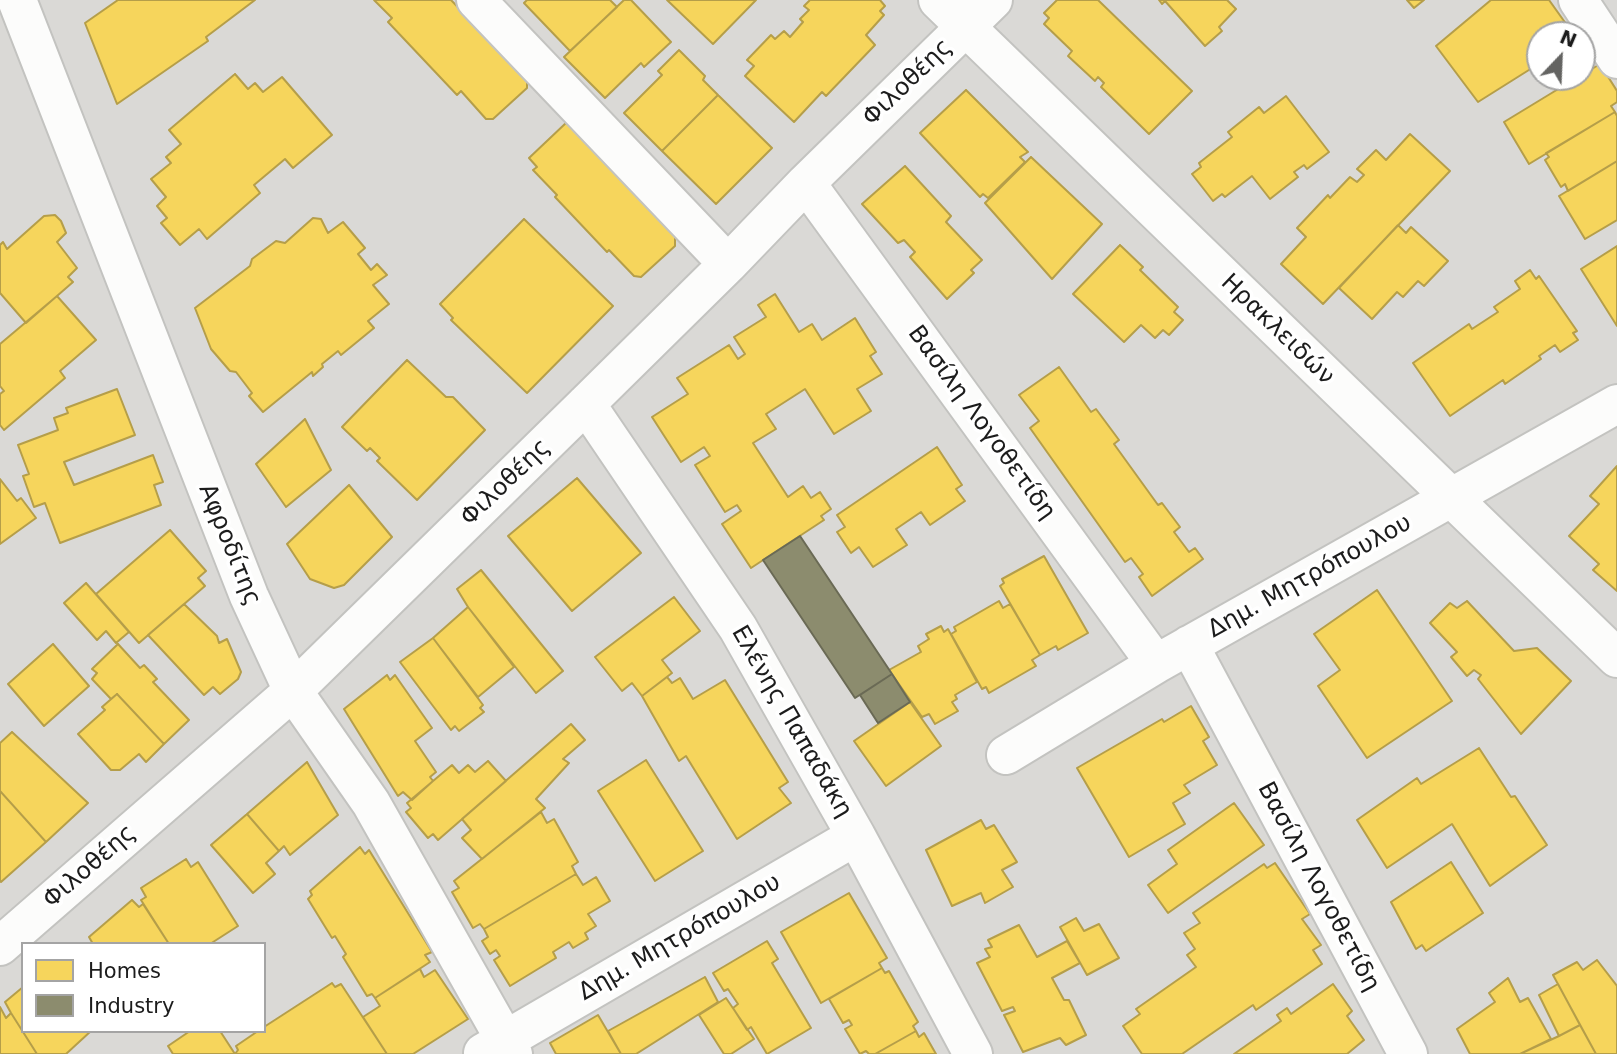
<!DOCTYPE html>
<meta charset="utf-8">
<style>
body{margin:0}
#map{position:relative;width:1617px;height:1054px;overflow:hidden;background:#ebeae4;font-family:"DejaVu Sans",sans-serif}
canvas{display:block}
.legend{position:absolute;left:21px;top:942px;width:245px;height:91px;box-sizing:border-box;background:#fff;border:2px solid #a4a4a4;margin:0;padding:9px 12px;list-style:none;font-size:21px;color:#1c1c1c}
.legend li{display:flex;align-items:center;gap:14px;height:35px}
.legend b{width:35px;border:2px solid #a4a4a4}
.north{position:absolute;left:1526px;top:21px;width:70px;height:70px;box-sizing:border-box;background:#fff;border:2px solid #a4a4a4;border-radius:50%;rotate:23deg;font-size:19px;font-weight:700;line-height:28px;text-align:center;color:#1c1c1c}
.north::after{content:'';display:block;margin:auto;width:24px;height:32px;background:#646462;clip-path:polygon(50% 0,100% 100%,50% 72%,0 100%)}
</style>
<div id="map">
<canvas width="1617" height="1054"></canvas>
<ul class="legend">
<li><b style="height:19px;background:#f6d55c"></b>Homes</li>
<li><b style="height:19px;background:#8c8c6e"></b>Industry</li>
</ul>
<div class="north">N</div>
</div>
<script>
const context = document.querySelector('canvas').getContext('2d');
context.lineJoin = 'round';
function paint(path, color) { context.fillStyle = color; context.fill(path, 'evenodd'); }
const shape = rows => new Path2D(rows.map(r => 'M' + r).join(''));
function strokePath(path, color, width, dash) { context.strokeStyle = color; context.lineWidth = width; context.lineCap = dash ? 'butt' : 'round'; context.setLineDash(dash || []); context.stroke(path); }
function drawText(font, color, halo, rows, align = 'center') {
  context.font = font + ' "DejaVu Sans",sans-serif'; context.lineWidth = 7; context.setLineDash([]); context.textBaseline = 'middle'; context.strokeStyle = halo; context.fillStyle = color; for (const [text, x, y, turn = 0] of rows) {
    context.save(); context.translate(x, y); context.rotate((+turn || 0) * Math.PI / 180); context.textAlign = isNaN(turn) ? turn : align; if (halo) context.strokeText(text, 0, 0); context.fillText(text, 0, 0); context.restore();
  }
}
paint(shape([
 [0,0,1617,0,1617,1054,0,1054],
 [1540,35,1582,35,1582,77,1540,77],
 [23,944,264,944,264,1031,23,1031]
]), '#dad9d6');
const homes = shape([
 [118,0,255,0,206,37,208,41,117,104,85,23,118,0],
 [374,0,451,0,527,79,527,88,493,119,486,119,461,91,457,95,388,22,392,18,374,0],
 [527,0,610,0,617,7,570,51,524,3,527,0],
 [624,0,631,0,671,42,644,67,641,63,605,98,564,57,624,0],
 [667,0,756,0,713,44,667,0],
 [810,0,880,0,885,6,880,11,884,15,866,35,875,45,826,96,822,92,794,122,745,76,754,66,747,60,771,35,775,39,784,31,790,37,803,22,800,19,809,10,804,6,810,0],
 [1057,0,1098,0,1192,91,1149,134,1101,87,1104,83,1098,77,1095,81,1068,56,1072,51,1044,24,1049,18,1044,13,1057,0],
 [1159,0,1227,0,1236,9,1219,27,1222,31,1205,46,1165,1,1162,4,1159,0],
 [1407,0,1424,0,1414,8,1407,0],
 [1491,0,1549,0,1574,35,1540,35,1540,63,1478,102,1436,46,1491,0],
 [679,50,705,76,703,80,718,95,662,151,624,113,662,75,658,71,679,50],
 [1600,64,1617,91,1617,102,1611,106,1615,112,1529,164,1504,122,1578,77,1582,77,1582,75,1600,64],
 [235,74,248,89,255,83,263,92,282,77,332,135,293,168,285,159,254,185,260,193,207,239,199,229,180,245,161,223,167,218,157,206,166,197,151,179,171,163,166,157,181,144,169,130,235,74],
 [966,90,1028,152,1020,157,1025,162,988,198,983,194,980,197,920,133,966,90],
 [718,95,772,148,716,204,662,151,718,95],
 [1286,96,1329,152,1307,169,1304,165,1294,172,1298,177,1270,199,1252,176,1225,197,1222,194,1213,201,1192,174,1201,167,1199,163,1232,137,1228,132,1259,107,1264,113,1286,96],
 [1615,112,1617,116,1617,161,1568,191,1565,184,1561,187,1545,160,1549,157,1546,153,1615,112],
 [567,122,675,235,675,246,641,277,634,276,609,250,607,252,555,197,557,195,533,170,537,167,529,158,567,122],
 [1410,134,1450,171,1323,304,1281,264,1306,237,1297,228,1328,195,1330,198,1350,177,1357,182,1364,175,1357,169,1376,150,1386,160,1410,134],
 [1031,157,1102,224,1052,279,985,203,1031,157],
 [1617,161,1617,220,1585,239,1559,196,1617,161],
 [905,166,951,216,946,222,982,260,971,270,974,273,947,299,910,257,915,252,904,240,898,243,862,204,905,166],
 [55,215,61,221,66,233,57,242,77,268,68,277,73,282,26,323,0,293,0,245,3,242,7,249,44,216,55,215],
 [313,218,321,219,328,233,343,222,365,248,358,254,371,270,377,264,387,275,373,285,389,304,368,321,374,328,341,355,338,351,322,364,323,367,313,376,312,372,263,412,249,396,252,393,236,372,230,371,211,349,195,308,250,266,252,259,276,241,285,243,313,218],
 [524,219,613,306,527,393,451,320,453,318,440,304,524,219],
 [1398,225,1406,233,1411,227,1448,261,1424,286,1418,281,1403,297,1397,292,1372,319,1339,288,1398,225],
 [1120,245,1143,267,1140,270,1178,307,1174,312,1183,320,1169,335,1163,330,1155,338,1141,325,1124,342,1073,294,1120,245],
 [1617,246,1617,326,1581,269,1617,246],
 [1530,270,1536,279,1539,276,1577,331,1573,333,1578,340,1560,352,1555,345,1539,356,1541,359,1505,384,1503,380,1450,416,1413,363,1469,324,1472,329,1498,312,1494,307,1520,289,1515,281,1530,270],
 [775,294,799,332,812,324,822,340,855,318,876,352,870,356,882,374,857,389,871,411,834,434,805,389,766,414,776,429,753,443,788,497,803,486,811,498,820,492,831,509,821,516,824,520,751,568,722,524,741,511,737,505,725,512,695,465,710,456,704,447,681,462,652,417,688,394,677,378,729,345,738,359,745,354,734,337,766,317,758,305,775,294],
 [57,296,96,340,60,371,65,378,4,430,0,425,0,394,4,391,0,386,0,344,57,296],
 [407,360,446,397,453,397,485,430,417,500,377,461,380,458,370,448,367,451,342,427,407,360],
 [1059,367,1091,412,1096,409,1119,440,1114,444,1158,505,1162,503,1180,527,1174,532,1189,552,1195,548,1203,559,1152,596,1139,577,1143,574,1131,558,1125,562,1030,428,1039,421,1019,395,1059,367],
 [117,389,135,435,64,462,74,485,153,455,163,482,154,485,161,505,60,543,45,503,34,507,23,476,29,474,18,445,58,430,54,418,68,413,66,408,117,389],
 [305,419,331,470,286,507,256,464,305,419],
 [937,447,962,485,956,489,965,501,930,525,921,512,896,529,907,545,873,567,859,547,851,553,837,532,845,527,837,515,937,447],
 [1617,466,1617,591,1593,570,1599,564,1569,536,1599,504,1590,496,1617,466],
 [577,478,641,553,572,611,508,536,577,478],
 [0,479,17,501,21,498,36,518,0,544,0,479],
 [349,485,392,537,344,585,334,588,310,579,287,544,349,485],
 [170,530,206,571,198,578,205,586,139,643,96,594,170,530],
 [1044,556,1088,633,1058,650,1056,646,1040,655,1000,586,1004,583,1002,579,1044,556],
 [481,570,563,671,536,693,468,607,457,589,481,570],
 [86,583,129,632,116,643,106,631,97,640,64,603,86,583],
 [1377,590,1452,701,1367,758,1318,686,1340,670,1314,634,1377,590],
 [674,597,700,631,662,660,672,673,642,696,632,683,622,691,595,657,674,597],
 [999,601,1003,608,1010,604,1040,655,1032,660,1036,666,989,693,986,687,982,689,951,634,956,631,954,627,999,601],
 [1467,601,1514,651,1537,648,1571,681,1521,734,1478,679,1481,675,1474,670,1467,676,1451,657,1457,652,1430,623,1450,603,1457,608,1467,601],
 [184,604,217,636,219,643,227,639,241,672,238,679,220,694,213,687,204,695,148,635,184,604],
 [468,607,514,667,478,697,433,638,468,607],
 [941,626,944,632,948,629,977,682,955,695,957,699,952,702,958,711,935,724,929,714,922,717,889,670,921,652,918,646,929,639,926,634,941,626],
 [433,638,483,705,480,708,484,712,459,731,455,726,451,730,400,662,433,638],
 [53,644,89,686,44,726,8,684,53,644],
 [118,644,140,668,144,665,157,679,153,682,189,720,164,744,117,694,111,699,92,679,97,673,92,669,118,644],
 [387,675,390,680,395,675,432,728,415,741,436,772,430,777,433,781,412,800,403,792,398,796,344,709,387,675],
 [667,677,672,683,680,678,693,699,725,680,788,782,779,788,791,803,737,839,686,756,679,761,642,696,667,677],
 [117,694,164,744,146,762,139,754,120,770,111,770,78,734,105,710,102,707,117,694],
 [910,702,941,746,886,786,854,741,910,702],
 [1191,706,1209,737,1203,741,1217,765,1184,785,1190,793,1173,803,1185,824,1129,857,1077,768,1162,719,1164,722,1191,706],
 [571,724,585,740,563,759,569,763,536,799,545,808,482,859,462,838,471,830,462,819,571,724],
 [12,732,88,803,46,842,0,791,0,743,12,732],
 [1479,748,1511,797,1515,796,1547,845,1490,886,1452,824,1387,868,1357,820,1417,778,1421,784,1479,748],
 [646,760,703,851,655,881,598,791,646,760],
 [488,761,506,781,438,840,433,834,428,838,406,812,411,808,407,803,452,765,459,773,468,765,475,772,488,761],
 [307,762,338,815,290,855,284,846,279,851,247,814,307,762],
 [0,791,46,842,1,882,0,880,0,791],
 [1234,803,1264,845,1168,913,1148,885,1177,864,1168,850,1234,803],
 [541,812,547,823,554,819,578,862,572,866,576,874,484,929,480,924,473,928,452,892,459,888,454,881,541,812],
 [247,814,279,851,266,863,275,874,253,893,211,845,247,814],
 [981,820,986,829,994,825,1017,862,1002,870,1013,887,985,903,981,893,952,906,926,850,981,820],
 [360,847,365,854,369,850,432,952,425,955,430,962,375,998,372,994,367,996,343,957,346,954,335,936,332,938,308,899,312,895,310,891,360,847],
 [186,859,191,867,198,862,238,926,210,944,169,944,141,900,146,897,141,888,186,859],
 [1451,862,1483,913,1426,951,1422,945,1416,949,1391,902,1451,862],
 [1275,863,1310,914,1302,919,1321,945,1313,950,1322,964,1256,1010,1253,1005,1182,1054,1142,1054,1123,1026,1140,1014,1136,1009,1196,967,1187,955,1195,949,1184,933,1200,923,1193,913,1264,864,1267,868,1275,863],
 [576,874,583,885,596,877,610,901,588,914,596,926,585,933,588,939,573,948,569,942,553,952,556,958,510,986,494,960,500,956,496,950,490,954,482,941,488,937,484,929,576,874],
 [849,893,887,958,879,963,882,968,821,1003,781,932,849,893],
 [132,900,139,907,143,904,169,944,93,944,89,937,132,900],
 [1076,918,1084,931,1099,924,1119,958,1087,975,1060,927,1076,918],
 [1019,925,1037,957,1067,941,1080,963,1052,978,1064,1000,1069,1000,1086,1035,1066,1045,1060,1038,1023,1052,1004,1015,1015,1011,1013,1007,1002,1011,977,963,990,957,985,949,992,947,988,940,1019,925],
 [767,941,778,959,772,963,811,1028,767,1054,751,1027,747,1030,733,1008,738,1004,728,989,724,991,713,973,767,941],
 [1597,960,1617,986,1617,1054,1596,1054,1553,975,1577,962,1583,970,1597,960],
 [882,968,885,973,889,971,918,1022,913,1026,916,1031,875,1054,869,1054,866,1051,860,1054,845,1029,852,1025,849,1020,843,1023,829,999,882,968],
 [420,969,424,977,435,970,468,1019,413,1054,387,1054,363,1017,380,1006,375,998,420,969],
 [705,977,718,1002,636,1054,621,1054,608,1031,705,977],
 [1508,978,1520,1002,1528,998,1551,1039,1520,1054,1470,1054,1457,1029,1495,1002,1489,993,1508,978],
 [332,983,335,987,341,984,387,1054,235,1054,238,1050,236,1046,258,1031,264,1031,264,1027,332,983],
 [1333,984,1352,1011,1347,1016,1364,1040,1347,1054,1234,1054,1281,1021,1277,1015,1287,1008,1291,1014,1333,984],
 [1558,984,1580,1025,1559,1036,1539,995,1558,984],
 [23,987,23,1031,91,1031,66,1054,37,1054,11,1013,5,1002,23,987],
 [726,998,754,1039,731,1054,724,1054,699,1015,726,998],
 [0,1007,6,1018,11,1013,37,1054,0,1054,0,1007],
 [598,1015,621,1054,556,1054,550,1043,598,1015],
 [1580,1025,1596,1054,1520,1054,1559,1036,1580,1025],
 [190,1031,220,1031,235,1054,173,1054,168,1046,190,1031],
 [916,1031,919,1037,924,1033,936,1054,875,1054,916,1031]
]);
paint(homes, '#f6d55c');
strokePath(homes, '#b59e49', 2);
const industry = shape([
 [800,536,892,674,855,698,763,560,800,536],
 [892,674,910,702,878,723,860,695,892,674]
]);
paint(industry, '#8c8c6e');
strokePath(industry, '#6a6a55', 2);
const minor = shape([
 [17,0,249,596,293,691,371,803,513,1054],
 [476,0,728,264],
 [938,0,1617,658],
 [1578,0,1617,59],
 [806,183,1156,664],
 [586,404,738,628,856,836,973,1054],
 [1189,645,1408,1054],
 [1006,755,1156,664,1617,404],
 [0,946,293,691,586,404,728,264,806,183,993,0],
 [483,1053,856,836]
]);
strokePath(minor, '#c3c3c0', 42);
strokePath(minor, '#fcfcfb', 38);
drawText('24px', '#1c1c1c', '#fff', [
 ["Φιλοθέης",908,83,-44],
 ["Ηρακλειδών",1277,330,44],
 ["Βασίλη Λογοθετίδη",981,423,54],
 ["Φιλοθέης",506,483,-44],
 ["Αφροδίτης",229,545,68],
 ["Δημ. Μητρόπουλου",1310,577,-29],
 ["Ελένης Παπαδάκη",791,722,60],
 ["Φιλοθέης",90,867,-41],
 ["Βασίλη Λογοθετίδη",1318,887,62],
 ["Δημ. Μητρόπουλου",680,938,-30]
]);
</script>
